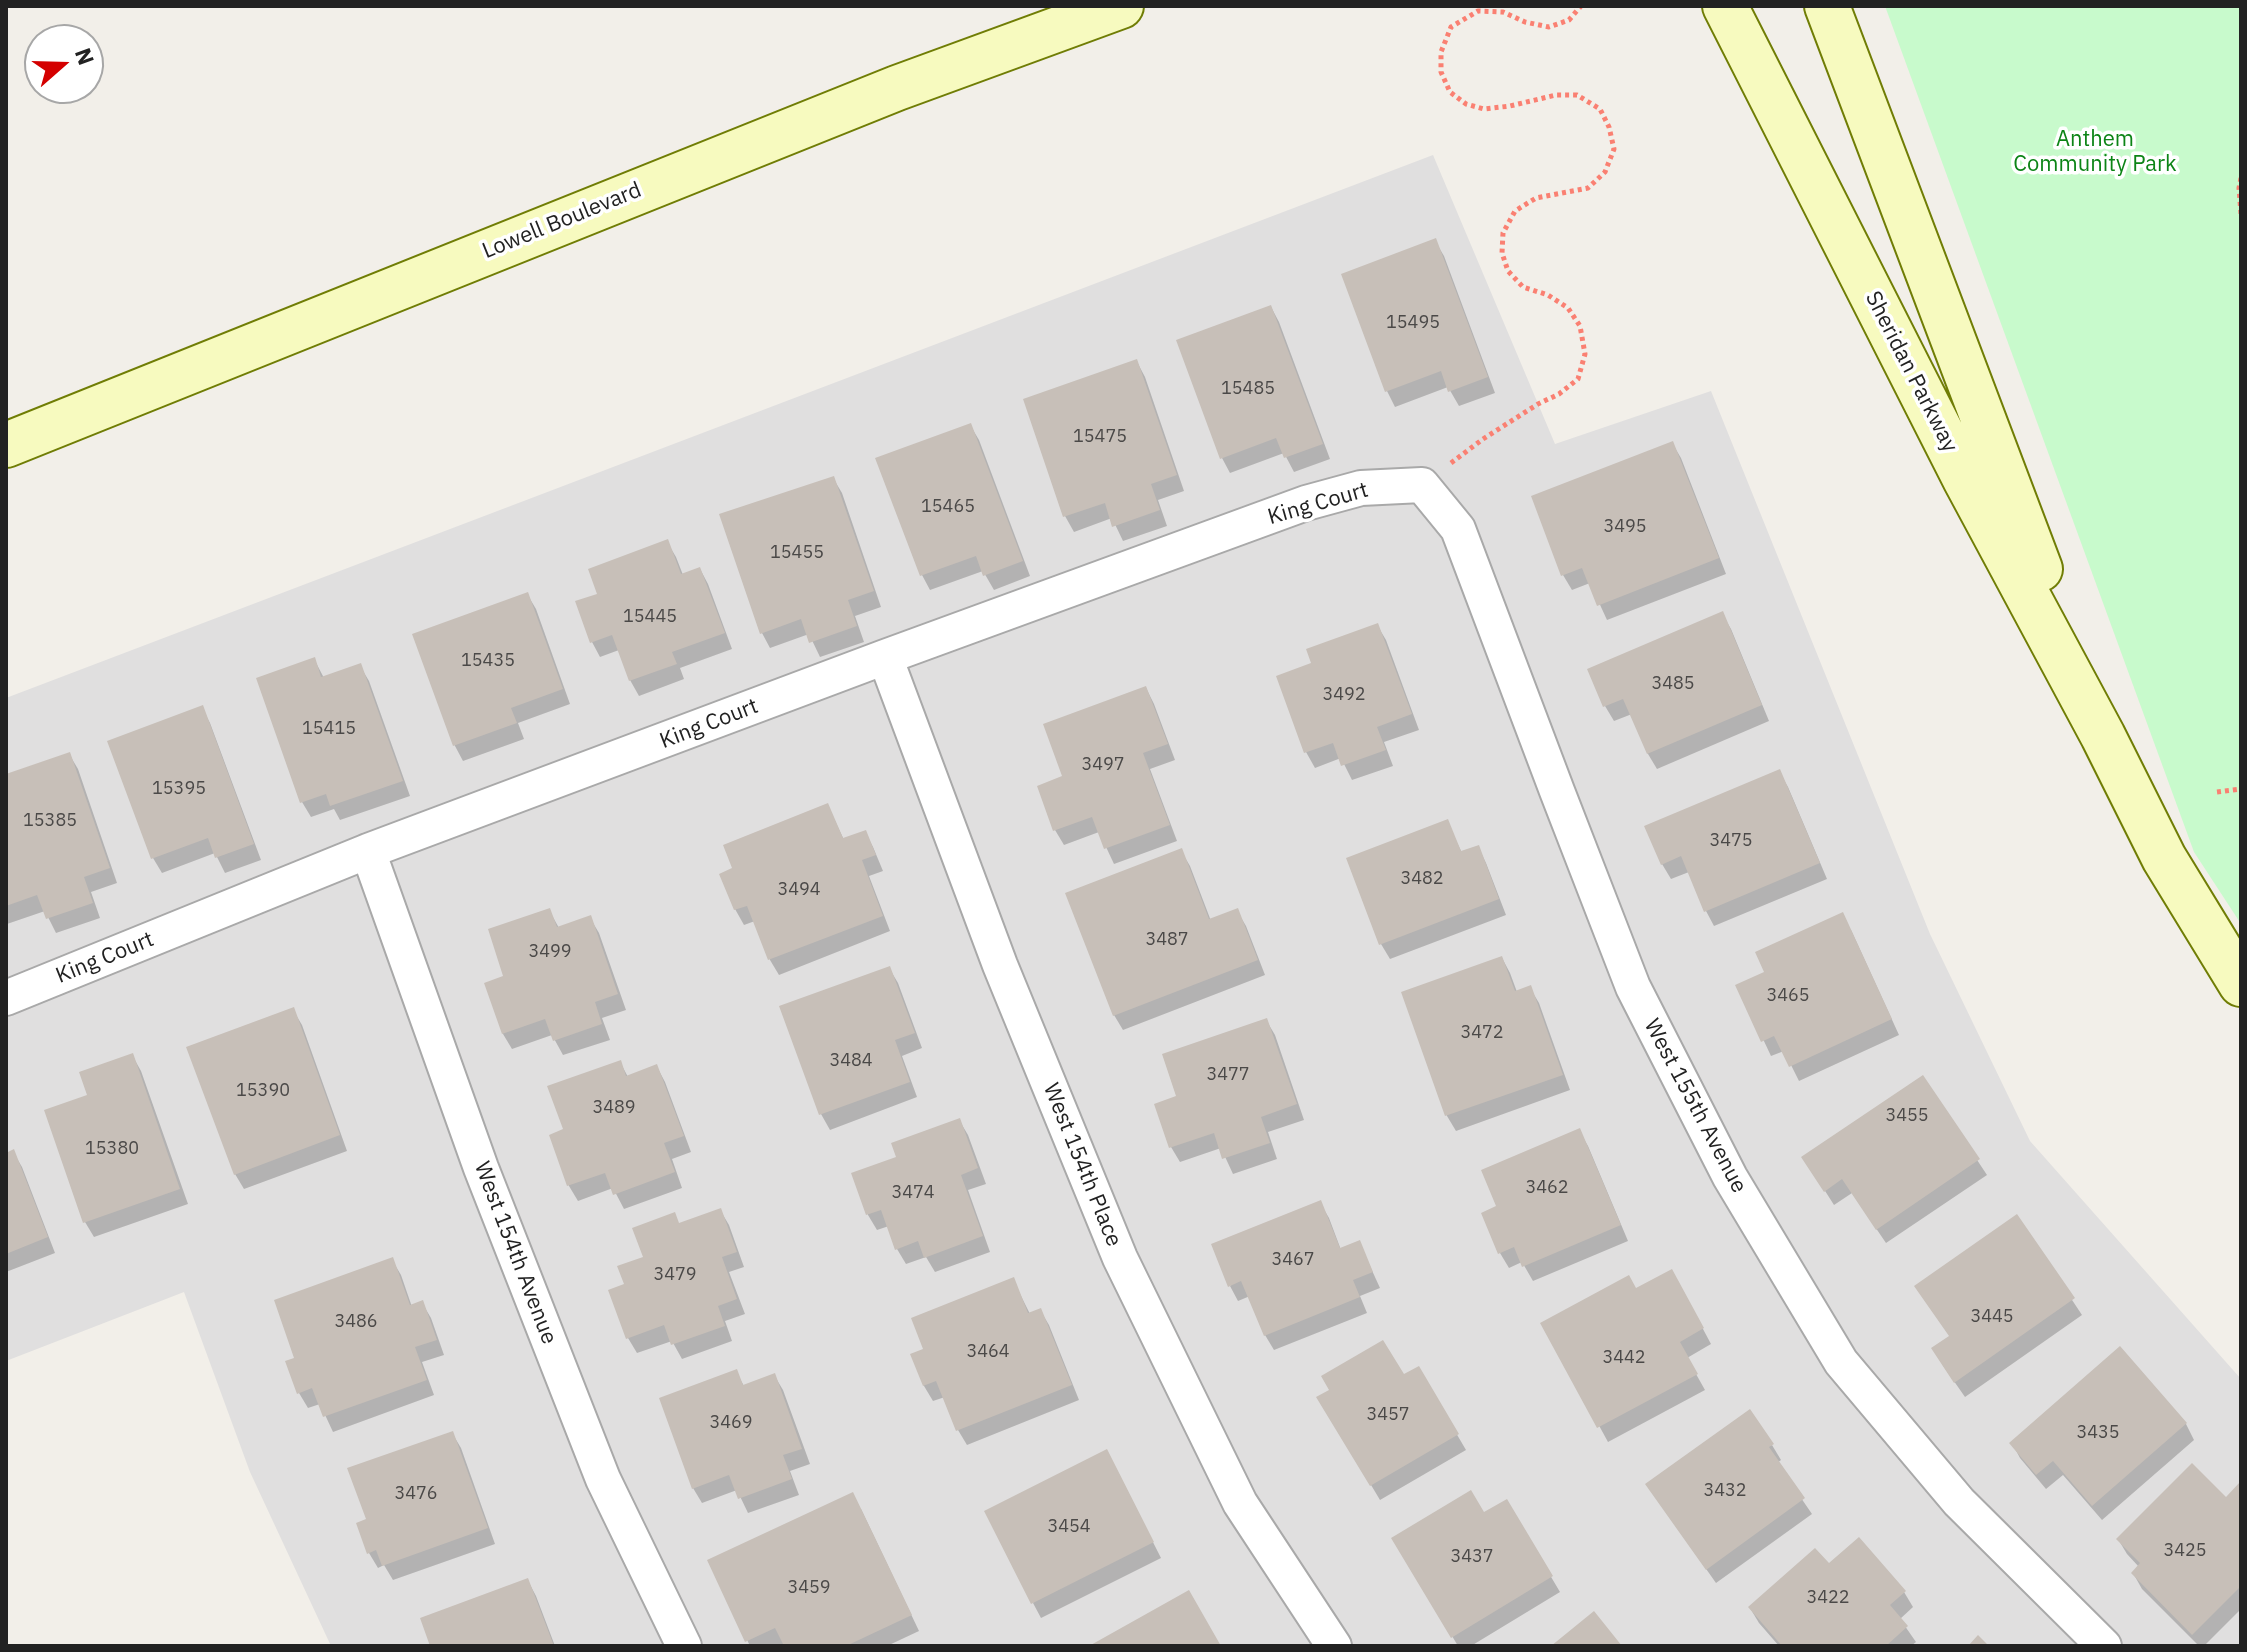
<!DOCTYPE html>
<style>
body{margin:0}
#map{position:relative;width:2247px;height:1652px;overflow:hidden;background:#f2efe9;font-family:"IBM Plex Sans",sans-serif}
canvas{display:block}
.frame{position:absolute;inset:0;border:8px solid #222;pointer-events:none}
.north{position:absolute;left:24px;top:24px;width:80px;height:80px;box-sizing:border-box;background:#fff;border:2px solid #a7a7a7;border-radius:50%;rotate:70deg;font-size:22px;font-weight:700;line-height:32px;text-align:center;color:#222}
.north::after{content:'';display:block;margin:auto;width:28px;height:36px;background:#d40000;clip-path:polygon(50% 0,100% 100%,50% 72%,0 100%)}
</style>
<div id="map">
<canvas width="2247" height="1652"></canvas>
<div class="frame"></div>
<div class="north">N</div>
</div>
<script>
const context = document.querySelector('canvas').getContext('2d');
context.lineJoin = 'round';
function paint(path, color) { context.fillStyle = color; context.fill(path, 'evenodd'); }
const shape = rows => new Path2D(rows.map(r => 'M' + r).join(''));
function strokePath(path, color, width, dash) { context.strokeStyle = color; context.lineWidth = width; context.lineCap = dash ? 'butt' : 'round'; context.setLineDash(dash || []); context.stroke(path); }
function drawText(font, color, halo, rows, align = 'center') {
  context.font = font + ' "IBM Plex Sans",sans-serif'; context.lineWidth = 7; context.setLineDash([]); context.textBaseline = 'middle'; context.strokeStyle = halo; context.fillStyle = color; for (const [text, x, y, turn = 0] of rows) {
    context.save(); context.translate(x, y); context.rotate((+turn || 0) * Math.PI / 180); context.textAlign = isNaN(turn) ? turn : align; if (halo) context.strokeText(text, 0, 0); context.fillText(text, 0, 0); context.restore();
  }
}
paint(shape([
 [1433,155,1555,444,1711,391,1930,934,2030,1141,2241,1379,2241,1646,331,1646,250,1472,184,1292,6,1361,6,698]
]), '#e0dfdf');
paint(shape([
 [1885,6,2241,6,2241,924,2194,852]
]), '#c8facc');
paint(shape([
 [1435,241,1444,256,1495,393,1459,406,1448,387,1395,407,1387,391,1343,275],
 [1271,307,1279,322,1330,459,1294,472,1284,453,1230,473,1222,458],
 [1137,362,1145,377,1184,491,1158,500,1167,526,1123,541,1112,518,1074,532,1065,516,1025,400],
 [970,425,979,440,1030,576,994,590,983,571,930,590,922,575],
 [1672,443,1681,458,1726,574,1607,620,1590,583,1572,590,1563,575],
 [833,478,842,493,881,607,855,616,864,642,820,657,809,634,770,648,762,633],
 [667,542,676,557,683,575,700,569,708,584,732,649,680,668,684,679,639,696,630,680,619,650,600,657,592,642],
 [527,594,536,609,570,704,518,723,524,739,463,761,455,746,414,635],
 [1722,614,1731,629,1769,721,1657,769,1648,754,1632,714,1614,721,1605,706],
 [1377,625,1386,640,1419,730,1384,742,1393,766,1352,780,1341,758,1315,768,1306,752,1278,677,1314,664],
 [314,659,324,678,360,666,369,681,410,796,340,820,334,809,311,817,302,802],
 [1146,688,1154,704,1175,760,1150,769,1177,841,1114,864,1099,832,1064,845,1055,830,1065,778],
 [202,708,210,723,261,860,225,873,215,853,162,873,153,858],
 [69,754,78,769,117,883,91,892,100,918,56,933,45,911,7,924,6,776],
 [1779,772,1788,787,1827,879,1714,926,1706,911,1689,872,1671,879,1662,864],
 [828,806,844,840,865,832,873,847,883,871,869,876,890,931,779,975,770,960,755,921,744,925,735,909,735,869],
 [1447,822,1462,853,1478,847,1486,863,1506,915,1390,959,1381,944],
 [1181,851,1190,866,1211,921,1237,911,1246,926,1265,975,1123,1030,1114,1015],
 [549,910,559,928,590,918,599,933,626,1010,602,1018,610,1040,563,1055,552,1035,512,1049,503,1034,486,984,506,977],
 [1851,930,1899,1035,1799,1081,1784,1051,1771,1056,1738,986],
 [1502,958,1510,973,1517,992,1530,988,1539,1003,1570,1090,1456,1131,1447,1116,1403,993],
 [889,968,898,983,922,1048,902,1056,917,1097,830,1130,821,1114,782,1008],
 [293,1010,302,1025,347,1151,244,1189,235,1174],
 [1266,1020,1275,1035,1304,1120,1268,1132,1277,1159,1233,1174,1221,1148,1180,1162,1171,1147,1179,1098],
 [132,1055,141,1071,188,1204,94,1237,85,1222],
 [620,1062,628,1077,657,1067,665,1082,691,1152,672,1159,682,1188,624,1209,613,1188,578,1201,569,1186,551,1136,566,1131],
 [1922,1077,1987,1175,1886,1243,1852,1193,1834,1205,1813,1172],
 [959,1120,968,1135,986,1184,968,1190,990,1252,935,1272,926,1257,906,1264,897,1249,889,1226,877,1230,868,1215,854,1175,898,1158],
 [1579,1131,1588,1146,1628,1241,1533,1281,1522,1262,1509,1268,1500,1253,1499,1207],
 [13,1152,22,1167,55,1253,6,1272,6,1155],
 [1320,1203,1329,1218,1341,1250,1359,1242,1380,1288,1360,1296,1367,1313,1274,1350,1265,1335,1250,1296,1238,1301,1230,1286],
 [720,1210,729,1225,744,1267,729,1272,745,1314,725,1321,732,1341,682,1359,672,1341,637,1353,628,1338,611,1291,626,1285,645,1258],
 [2017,1217,2082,1315,1965,1397,1942,1364,1950,1337],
 [392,1260,401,1275,412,1307,422,1303,431,1318,444,1355,422,1362,434,1395,333,1432,320,1404,308,1408,299,1393,297,1359],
 [1013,1280,1030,1314,1040,1310,1049,1325,1079,1400,967,1445,958,1430,945,1397,933,1401,924,1386,913,1355,926,1351],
 [1680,1286,1711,1344,1687,1358,1705,1390,1608,1442,1543,1323,1636,1291],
 [2120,1349,2186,1424,2194,1440,2102,1520,2063,1475,2046,1489,2020,1458,2012,1443],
 [1418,1368,1466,1450,1380,1500,1319,1398,1403,1377],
 [736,1372,744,1386,774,1375,783,1390,810,1464,790,1471,799,1495,748,1513,737,1490,702,1503,693,1488],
 [452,1433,461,1448,495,1544,393,1580,384,1565,378,1568,369,1553,368,1521],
 [1772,1445,1781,1460,1777,1463,1812,1514,1716,1583,1647,1485],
 [1115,1467,1161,1558,1041,1618,1033,1603],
 [2241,1484,2241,1609,2204,1646,2199,1646,2142,1589,2133,1573,2139,1567,2127,1554,2118,1539,2226,1499],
 [1506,1501,1560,1592,1471,1646,1458,1646,1394,1539,1483,1515],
 [861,1509,919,1631,887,1646,786,1646,785,1643,779,1646,750,1646,709,1561],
 [1829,1566,1904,1592,1913,1607,1900,1619,1916,1642,1911,1646,1779,1646,1759,1623,1750,1608],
 [528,1581,536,1596,555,1646,432,1646]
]), '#0003');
paint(shape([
 [1436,238,1488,377,1448,392,1441,371,1385,392,1341,274],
 [1271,305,1323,444,1284,458,1276,438,1220,459,1176,340],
 [1137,359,1177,475,1151,484,1160,510,1112,527,1105,503,1063,517,1023,399],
 [971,423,1023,561,983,576,976,556,920,576,875,458],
 [1673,441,1719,558,1597,606,1582,568,1561,576,1531,496],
 [834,476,874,591,848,600,857,626,809,643,801,619,760,634,719,514],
 [668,539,681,574,700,567,725,633,672,652,677,664,629,681,612,635,590,643,575,601,597,594,588,569],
 [528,592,563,689,511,708,517,723,453,746,412,634],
 [1723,611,1762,705,1647,754,1623,699,1603,707,1587,669],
 [1378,623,1412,714,1377,727,1386,750,1341,766,1333,743,1304,753,1276,676,1311,663,1306,649],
 [315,657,321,677,361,663,403,781,330,806,326,794,300,803,256,678],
 [1146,686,1168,744,1143,753,1170,825,1104,849,1092,817,1053,831,1037,786,1062,776,1043,724],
 [203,705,254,844,215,858,208,838,151,859,107,741],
 [70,752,110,868,84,877,93,903,46,919,37,895,6,906,6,774],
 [1780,769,1820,863,1704,912,1681,856,1661,865,1644,826],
 [828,803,843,838,866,830,876,855,862,860,883,916,768,960,747,906,734,910,719,874,732,868,723,845],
 [1448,819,1461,851,1479,845,1499,899,1379,945,1346,858],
 [1182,848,1209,919,1238,908,1258,960,1113,1016,1065,893],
 [550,908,557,927,591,915,618,994,595,1002,602,1024,553,1041,545,1019,502,1034,484,983,503,976,488,929],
 [1843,912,1892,1019,1789,1067,1774,1036,1761,1042,1735,985,1764,972,1755,952],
 [1502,956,1515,991,1531,985,1563,1075,1445,1116,1401,992],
 [890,966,915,1033,895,1040,910,1082,819,1115,779,1006],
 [294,1007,340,1135,234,1175,186,1047],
 [1267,1018,1297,1104,1261,1117,1270,1143,1222,1159,1214,1133,1169,1148,1154,1104,1176,1096,1162,1054],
 [133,1053,180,1189,83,1223,44,1110,87,1095,79,1072],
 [621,1060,626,1076,657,1064,684,1136,664,1143,675,1172,613,1195,605,1173,567,1186,549,1135,563,1129,547,1086],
 [1923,1075,1980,1159,1876,1230,1842,1179,1824,1192,1801,1157],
 [960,1118,978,1168,961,1175,983,1236,924,1258,918,1241,895,1250,881,1210,866,1215,851,1173,896,1157,891,1143],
 [1580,1128,1621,1225,1522,1267,1514,1247,1498,1254,1481,1213,1496,1206,1481,1170],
 [14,1149,48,1237,6,1254,6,1153],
 [1321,1200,1340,1248,1360,1240,1373,1272,1353,1280,1360,1297,1264,1336,1241,1281,1228,1287,1211,1244],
 [721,1208,737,1252,722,1257,737,1299,718,1306,725,1326,671,1345,664,1325,626,1339,608,1290,624,1284,617,1266,643,1257,632,1228,675,1212,679,1223],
 [2017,1214,2075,1298,1954,1383,1931,1348,1949,1336,1914,1286],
 [393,1257,410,1305,423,1300,437,1340,415,1347,427,1380,323,1417,312,1388,297,1394,285,1361,294,1358,274,1300],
 [1672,1269,1704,1328,1680,1342,1698,1374,1597,1428,1540,1323,1629,1275,1636,1288],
 [1014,1277,1028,1313,1041,1308,1072,1385,956,1431,936,1381,923,1386,910,1354,923,1349,911,1318],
 [1383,1340,1404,1374,1419,1366,1459,1434,1370,1486,1316,1397,1329,1390,1321,1376],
 [2120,1346,2187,1423,2092,1506,2053,1461,2036,1475,2009,1443],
 [737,1369,743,1385,775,1373,802,1449,783,1455,792,1479,738,1499,729,1475,692,1489,659,1398],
 [1750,1409,1774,1444,1769,1447,1805,1498,1706,1570,1645,1484],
 [453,1431,488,1528,382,1566,376,1550,367,1554,356,1523,366,1519,347,1468],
 [1107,1449,1154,1542,1031,1604,984,1511],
 [2192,1463,2226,1497,2241,1481,2241,1586,2192,1635,2131,1573,2140,1563,2116,1539],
 [1471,1490,1484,1512,1507,1499,1553,1576,1451,1638,1391,1538],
 [853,1492,912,1615,846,1646,784,1646,775,1628,745,1642,707,1560],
 [1859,1537,1906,1591,1890,1605,1908,1626,1886,1646,1782,1646,1748,1607,1815,1548,1829,1563],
 [528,1578,554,1646,430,1646,420,1618],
 [1189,1590,1221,1646,1089,1646],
 [1594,1611,1622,1646,1551,1646],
 [1978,1635,1989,1646,1968,1646]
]), '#c7bfb8');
const street = shape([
 [885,657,1000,965,1120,1258,1240,1503,1334,1646],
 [368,851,481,1168,603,1479,684,1646],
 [6,998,368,851,885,657,1306,503,1361,488,1422,485,1458,529,1557,791,1633,987,1730,1177,1841,1362,1959,1502,2104,1646]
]);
const secondary = shape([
 [1725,6,1965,479,2103,736,2164,858,2241,984],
 [1827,6,2040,569],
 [6,445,897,88,1121,6]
]);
strokePath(street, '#a9a9a9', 38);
strokePath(secondary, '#707d05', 48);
strokePath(shape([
 [2241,178,2239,188,2241,214],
 [1451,463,1483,439,1538,404,1559,394,1578,379,1585,354,1580,326,1568,308,1548,295,1523,287,1508,271,1502,253,1503,233,1515,211,1536,198,1588,188,1605,172,1614,149,1609,127,1600,109,1577,95,1556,95,1510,106,1484,109,1466,104,1450,92,1441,72,1441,52,1451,27,1478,11,1503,12,1525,22,1549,27,1569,20,1581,6],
 [2217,792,2241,789]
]), '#fa8072', 5, [4, 4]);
strokePath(street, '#fff', 34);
strokePath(secondary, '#f7fabf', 44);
drawText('18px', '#4b4948', null, [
 ["15495",1413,323],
 ["15485",1248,389],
 ["15475",1100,437],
 ["15465",948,507],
 ["3495",1625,527],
 ["15455",797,553],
 ["15445",650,617],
 ["15435",488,661],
 ["3485",1673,684],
 ["3492",1344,695],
 ["15415",329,729],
 ["3497",1103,765],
 ["15395",179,789],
 ["15385",50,821],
 ["3475",1731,841],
 ["3482",1422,879],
 ["3494",799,890],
 ["3487",1167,940],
 ["3499",550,952],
 ["3465",1788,996],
 ["3472",1482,1033],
 ["3484",851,1061],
 ["3477",1228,1075],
 ["15390",263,1091],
 ["3489",614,1108],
 ["3455",1907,1116],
 ["15380",112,1149],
 ["3462",1547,1188],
 ["3474",913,1193],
 ["3467",1293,1260],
 ["3479",675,1275],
 ["3445",1992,1317],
 ["3486",356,1322],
 ["3464",988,1352],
 ["3442",1624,1358],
 ["3457",1388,1415],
 ["3469",731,1423],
 ["3435",2098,1433],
 ["3432",1725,1491],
 ["3476",416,1494],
 ["3454",1069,1527],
 ["3425",2185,1551],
 ["3437",1472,1557],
 ["3459",809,1588],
 ["3422",1828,1598]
]);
drawText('22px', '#0c8416', '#fff', [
 ["Anthem",2095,140],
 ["Community Park",2095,165]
]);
drawText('22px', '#222', '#fff', [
 ["Lowell Boulevard",562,221,-22],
 ["Sheridan Parkway",1911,372,63],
 ["King Court",1318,504,-16],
 ["King Court",709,724,-21],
 ["King Court",105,958,-22],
 ["West 155th Avenue",1695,1106,62],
 ["West 154th Place",1082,1165,68],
 ["West 154th Avenue",515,1253,69]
]);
</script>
